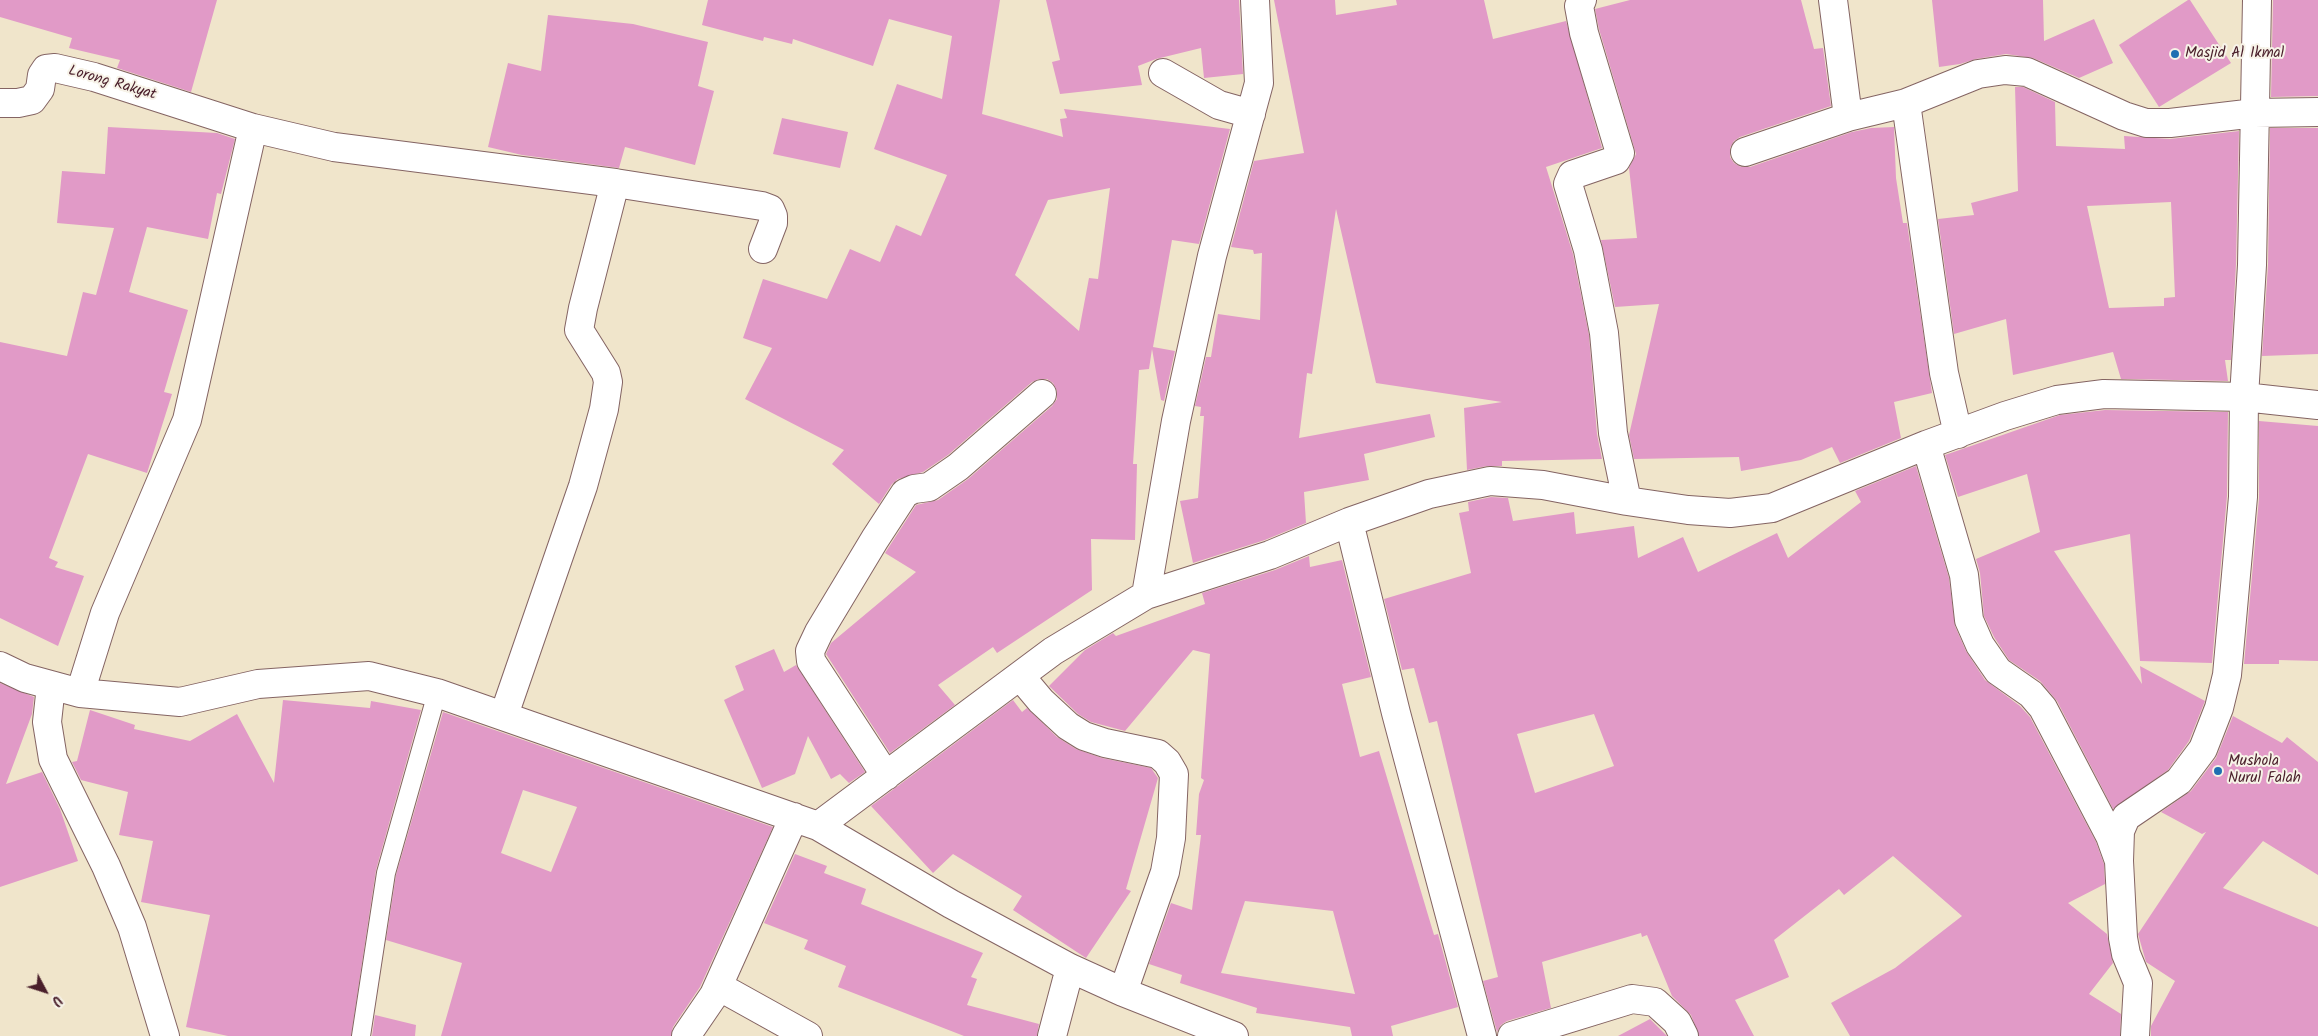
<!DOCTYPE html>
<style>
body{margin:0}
#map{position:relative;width:2318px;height:1036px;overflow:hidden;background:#f0e5cb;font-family:Kalam,sans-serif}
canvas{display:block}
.north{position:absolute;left:20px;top:966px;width:50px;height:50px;-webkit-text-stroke:4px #f7f3e8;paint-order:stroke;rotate:130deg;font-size:14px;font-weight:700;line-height:20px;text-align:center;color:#4a1f2b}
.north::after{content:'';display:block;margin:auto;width:18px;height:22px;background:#4a1f2b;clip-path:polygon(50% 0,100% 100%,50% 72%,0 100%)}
</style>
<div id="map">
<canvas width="2318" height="1036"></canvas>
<div class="north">U</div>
</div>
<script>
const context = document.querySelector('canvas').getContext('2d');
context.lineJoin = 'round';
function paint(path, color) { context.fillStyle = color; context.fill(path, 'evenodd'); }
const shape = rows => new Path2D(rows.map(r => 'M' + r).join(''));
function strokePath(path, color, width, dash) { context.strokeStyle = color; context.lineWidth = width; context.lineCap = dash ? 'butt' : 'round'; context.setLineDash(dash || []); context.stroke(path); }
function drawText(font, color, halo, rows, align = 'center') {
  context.font = font + ' Kalam,sans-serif'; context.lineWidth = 4; context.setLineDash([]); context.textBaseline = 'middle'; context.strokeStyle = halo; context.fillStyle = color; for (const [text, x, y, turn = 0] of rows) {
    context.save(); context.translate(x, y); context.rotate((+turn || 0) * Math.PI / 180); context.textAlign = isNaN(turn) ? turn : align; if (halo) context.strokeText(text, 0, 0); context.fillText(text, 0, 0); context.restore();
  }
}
paint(shape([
 [0,0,217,0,191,92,117,68,120,60,69,48,72,38,0,17],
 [708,0,1000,0,982,114,1063,137,1060,119,1067,118,1064,109,1230,129,1199,244,1172,240,1153,347,1175,351,1164,401,1161,400,1152,349,1149,369,1139,370,1133,464,1137,464,1135,540,1091,539,1092,590,997,653,993,647,938,685,955,705,890,753,826,654,831,643,916,572,885,553,916,505,938,500,968,479,1052,406,1057,399,1057,391,1053,383,1047,379,1039,379,1032,382,948,455,923,472,898,479,892,484,879,504,832,464,844,450,745,399,772,348,743,338,763,279,827,299,850,249,880,262,896,225,921,236,947,175,874,149,897,84,942,99,952,36,889,19,873,66,793,39,792,44,764,37,763,41,702,25],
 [1110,188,1098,279,1089,278,1079,331,1015,275,1048,200],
 [1046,0,1239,0,1243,74,1204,78,1201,48,1156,59,1138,66,1142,85,1060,94,1052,62,1060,60],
 [1274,0,1335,0,1336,15,1397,5,1396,0,1484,0,1493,39,1566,21,1602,148,1546,167,1573,254,1589,335,1597,434,1602,459,1502,461,1502,466,1487,466,1467,470,1464,408,1502,402,1376,383,1336,209,1312,374,1307,373,1299,438,1430,414,1435,437,1364,454,1369,480,1304,492,1306,523,1265,540,1193,563,1180,501,1198,498,1204,416,1200,416,1201,407,1195,406,1206,357,1211,357,1218,314,1260,320,1262,253,1254,254,1253,250,1231,247,1254,161,1304,153],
 [1630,0,1801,0,1814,49,1823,48,1831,106,1740,137,1734,141,1730,148,1730,157,1734,163,1741,167,1750,167,1852,132,1871,128,1894,127,1896,178,1903,223,1907,223,1932,393,1894,402,1901,438,1840,463,1832,447,1801,460,1741,471,1739,457,1634,459,1629,435,1659,304,1615,307,1601,240,1637,238,1629,168,1636,154,1599,29,1595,9],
 [1932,0,2043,0,2044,41,2094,19,2113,63,2079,78,2033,58,2006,54,1976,59,1960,64,1939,67],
 [2188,0,2190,0,2231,63,2159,107,2119,45],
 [2273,0,2318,0,2318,96,2271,97],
 [548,15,633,24,708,42,698,86,714,91,695,165,625,147,619,168,522,155,488,147,508,63,541,71],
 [2015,87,2023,87,2055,102,2056,146,2125,149,2124,136,2170,139,2239,131,2236,264,2231,360,2225,360,2228,381,2121,379,2113,352,2013,375,2006,319,1954,334,1938,219,1974,215,1971,203,2018,191],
 [2171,202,2175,297,2164,298,2164,306,2109,308,2087,206],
 [782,118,848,132,840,168,773,154],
 [108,127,217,133,235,139,221,194,217,193,208,239,147,227,129,292,188,310,164,392,172,394,147,473,88,454,49,558,58,562,55,567,84,576,58,646,0,618,0,342,67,356,83,292,96,295,114,228,57,223,62,171,105,174],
 [2270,128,2318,128,2318,354,2262,356,2268,265],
 [2105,410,2228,412,2227,496,2212,663,2140,661,2130,534,2054,551,2142,684,2140,666,2205,701,2189,741,2168,770,2113,809,2057,701,2040,681,2009,660,1994,637,1984,616,1980,573,1976,559,2040,532,2027,474,1958,497,1945,455,2060,415],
 [2259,421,2318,426,2318,661,2279,660,2279,664,2244,664,2259,498],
 [1916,466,1949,578,1955,626,1966,651,1985,680,2020,706,2030,717,2096,842,2104,864,2105,884,2068,903,2107,934,2113,963,2089,994,2121,1014,2120,1036,1850,1036,1831,1003,1895,968,1962,916,1893,856,1844,895,1839,889,1774,940,1789,977,1735,1000,1754,1036,1699,1036,1691,1015,1672,996,1647,935,1642,937,1641,933,1542,962,1551,1008,1507,1021,1501,1025,1497,1032,1483,981,1498,977,1437,721,1429,723,1414,668,1402,670,1384,599,1471,573,1459,513,1469,511,1468,502,1491,497,1508,498,1513,521,1574,512,1576,534,1634,526,1638,558,1683,537,1698,572,1777,533,1788,558,1861,502,1855,491],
 [1594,714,1614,766,1535,793,1517,734],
 [1309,556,1310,567,1342,560,1371,677,1342,684,1360,757,1379,751,1434,935,1438,934,1458,1007,1391,1026,1393,1036,1352,1036,1350,1027,1256,1013,1257,1008,1180,983,1182,975,1149,964,1171,903,1192,910,1201,835,1196,835,1199,794,1204,780,1201,778,1210,654,1193,650,1125,731,1091,722,1078,714,1049,686,1085,650,1113,633,1116,636,1205,604,1202,593,1275,570],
 [1245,901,1333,911,1355,994,1221,973],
 [774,649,784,672,796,665,865,772,849,783,840,774,831,779,808,736,795,774,762,788,724,700,744,690,735,666],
 [0,683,34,697,32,714,6,784,42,772,60,809,78,861,0,887],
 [283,700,370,708,371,701,421,710,376,870,351,1036,228,1036,186,1027,210,915,141,902,153,841,119,835,128,792,81,780,72,762,77,761,90,710,135,725,134,729,190,741,237,714,274,783],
 [1013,700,1022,712,1027,708,1057,737,1076,749,1102,758,1151,768,1158,778,1126,889,1131,891,1086,958,1013,910,1022,896,953,854,933,873,871,806],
 [443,712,773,827,700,987,673,1027,671,1036,441,1036,462,963,386,940,396,875],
 [523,790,577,807,551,872,501,853],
 [2233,716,2282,743,2287,737,2318,762,2318,875,2263,841,2223,888,2318,927,2318,1036,2151,1036,2151,1026,2175,981,2146,962,2138,934,2206,832,2202,834,2161,812,2191,791,2216,758],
 [795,854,827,866,824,873,866,889,861,904,983,953,971,977,977,979,967,1005,1039,1024,1037,1036,964,1036,838,987,846,966,804,949,808,940,764,923],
 [375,1015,416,1025,415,1036,372,1036],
 [1650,1019,1667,1036,1618,1036]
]), '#e19ac7');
const lane = shape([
 [361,1036,386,873,437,693]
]);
const street = shape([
 [1582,0,1579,6,1584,33,1620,153,1616,160,1572,175,1568,184,1588,250,1604,333,1613,433,1627,501],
 [1833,0,1848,117],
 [1163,73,1219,105,1251,114],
 [0,103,18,103,32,100,40,89,42,75,46,69,55,68,94,77,253,128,187,420,105,613,80,693],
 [1906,103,1944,373,1958,434],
 [253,128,334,147,615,183,583,308,579,330,606,373,608,382,604,409,583,486,504,715],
 [1745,152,1848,117,1906,103,1978,74,2005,70,2027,72,2124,116,2146,123,2170,123,2255,113,2318,112],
 [615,183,762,206,770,209,773,216,773,223,763,249],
 [1926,445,1964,575,1969,620,1980,645,1998,671,2031,694,2043,708,2110,836,2119,861,2123,938,2126,954,2138,983,2135,1036],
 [1349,522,1396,713,1482,1036],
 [1146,595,1176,421,1212,256,1259,83,1255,0],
 [0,666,25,678,80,693,180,702,258,684,369,676,437,693,818,826,951,904,1070,968,1123,992,1234,1036],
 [1020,676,1041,701,1068,726,1084,736,1105,743,1158,754,1167,762,1174,774,1171,838,1165,872,1123,992],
 [51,686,47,722,53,759,106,866,132,927,165,1036],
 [886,776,811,661,810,651,819,632,875,539,905,493,914,489,929,487,958,467,1042,394],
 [818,826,1053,651,1146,595,1270,555,1349,522,1429,494,1490,481,1543,485,1627,501,1688,510,1730,513,1772,508,1926,445,2005,416,2057,400,2104,394,2244,397,2318,405],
 [2119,861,2120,831,2126,817,2179,781,2203,749,2219,708,2227,675,2243,497,2244,397,2252,265,2257,0],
 [718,986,808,1036],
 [686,1036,714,995,794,817],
 [1052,1036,1070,968],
 [1512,1036,1632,999,1655,1002,1677,1022,1684,1036]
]);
strokePath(lane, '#846463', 20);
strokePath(street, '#846463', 30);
strokePath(lane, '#fff', 18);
strokePath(street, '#fff', 28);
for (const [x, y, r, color] of [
 [2175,54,5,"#1f6fb2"],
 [2218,771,5,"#1f6fb2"]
]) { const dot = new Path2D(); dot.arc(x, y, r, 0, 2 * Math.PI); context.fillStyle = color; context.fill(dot); strokePath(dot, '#f7f3e8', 2); }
drawText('15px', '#4a1f2b', '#f7f3e8', [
 ["Masjid Al Ikmal",2185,54],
 ["Mushola",2228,762],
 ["Nurul Falah",2228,779]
], 'left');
drawText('15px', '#4a1f2b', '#f7f3e8', [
 ["Lorong Rakyat",112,84,16]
]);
</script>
